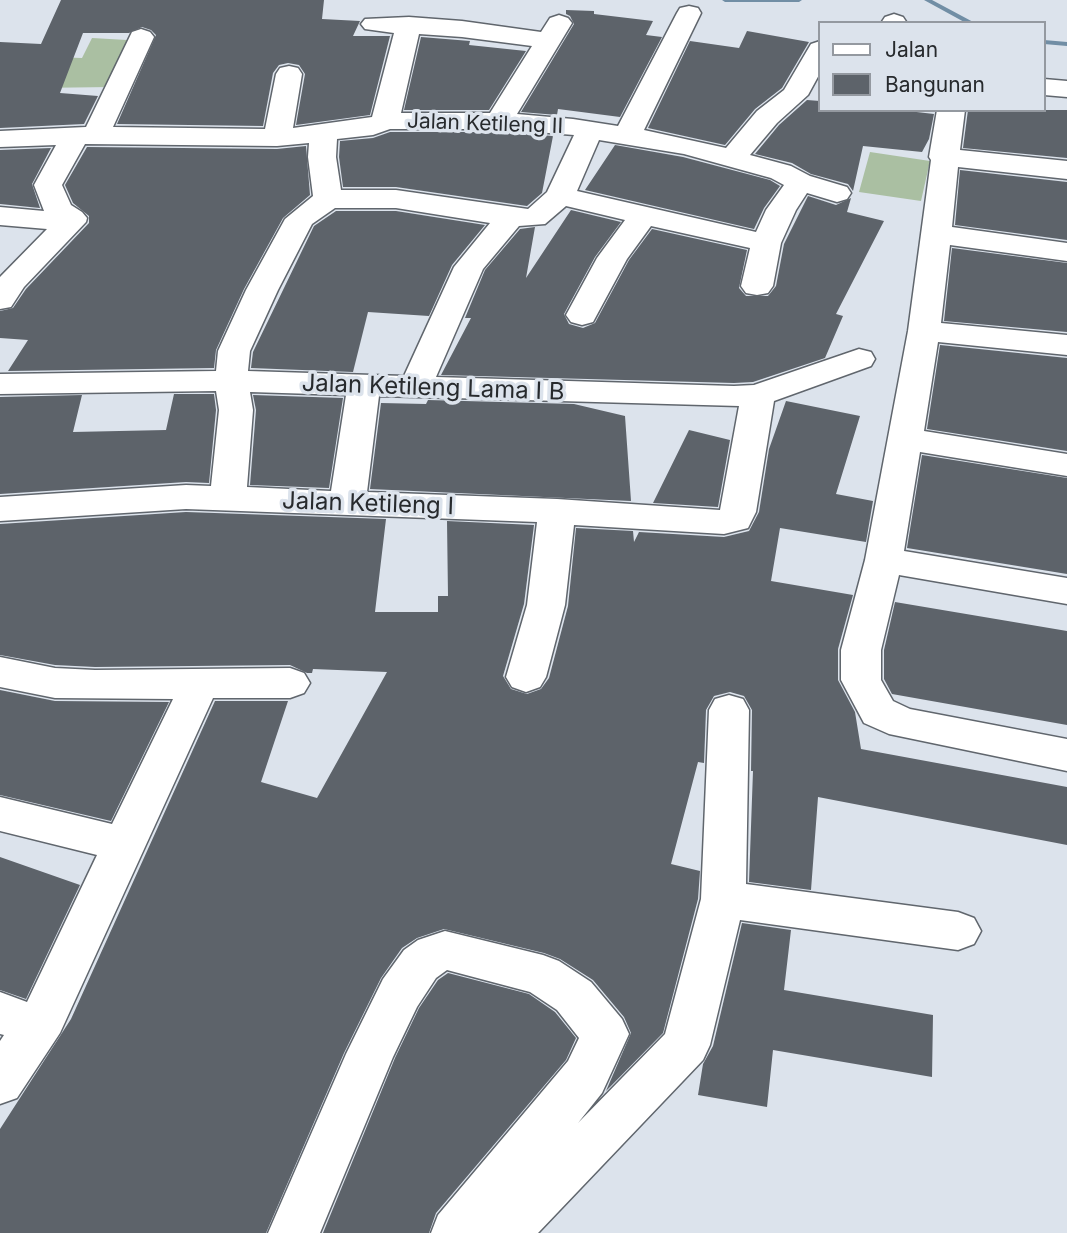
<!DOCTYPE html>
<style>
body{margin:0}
#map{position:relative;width:1067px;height:1233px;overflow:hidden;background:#dce3ec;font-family:Inter,sans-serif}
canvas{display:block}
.legend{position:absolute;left:818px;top:21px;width:228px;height:91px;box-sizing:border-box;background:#dce3ec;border:2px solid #9499a0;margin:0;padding:9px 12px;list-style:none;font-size:21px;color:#272a2d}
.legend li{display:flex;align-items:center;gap:14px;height:35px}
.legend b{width:35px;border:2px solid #9499a0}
</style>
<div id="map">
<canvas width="1067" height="1233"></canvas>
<ul class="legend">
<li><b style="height:9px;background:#fff"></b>Jalan</li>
<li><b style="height:19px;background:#5d636a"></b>Bangunan</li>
</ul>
</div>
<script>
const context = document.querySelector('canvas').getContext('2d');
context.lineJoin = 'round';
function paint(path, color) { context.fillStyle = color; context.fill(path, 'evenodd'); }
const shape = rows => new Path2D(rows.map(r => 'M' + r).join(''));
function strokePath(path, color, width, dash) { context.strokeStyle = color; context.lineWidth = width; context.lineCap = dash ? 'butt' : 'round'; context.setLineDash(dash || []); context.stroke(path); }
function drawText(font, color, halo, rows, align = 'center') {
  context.font = font + ' Inter,sans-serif'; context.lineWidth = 7; context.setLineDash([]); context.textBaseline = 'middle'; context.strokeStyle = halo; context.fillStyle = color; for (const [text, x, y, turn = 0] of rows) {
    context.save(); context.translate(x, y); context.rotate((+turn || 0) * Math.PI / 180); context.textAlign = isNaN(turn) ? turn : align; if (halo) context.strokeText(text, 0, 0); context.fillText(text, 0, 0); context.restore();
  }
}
paint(shape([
 [92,38,127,40,111,87,36,88,50,57,82,58],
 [870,152,930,161,921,201,859,192]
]), '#aabfa2');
paint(shape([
 [722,0,802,0,799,2,725,2,722,0],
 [924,0,932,0,975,23,966,23,924,0],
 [1044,40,1067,42,1067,46,1044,44,1044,40]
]), '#718ea5');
paint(shape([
 [61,0,324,0,322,19,360,21,353,36,390,36,370,115,296,125,305,74,299,65,288,63,279,65,273,73,263,126,117,124,156,35,151,30,142,27,129,33,83,33,60,93,98,96,84,124,0,128,0,42,41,44],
 [566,10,594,11,594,14,653,21,646,35,662,37,620,117,558,109,557,115,521,112,574,24,570,16,566,14],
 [747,31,809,42,782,88,755,109,725,145,648,128,690,41,739,48],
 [421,37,470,41,469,45,526,51,489,110,404,110],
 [807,100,820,101,820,110,899,110,934,114,929,139,922,152,863,146,853,191,848,184,811,174,792,163,755,154,779,125],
 [968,110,1067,110,1067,158,963,148],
 [390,132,499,132,553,136,542,193,527,206,396,187,343,187,339,157,340,141,373,138],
 [615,145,683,157,770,180,780,186,764,208,754,229,585,190],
 [306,146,310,195,283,218,244,289,216,350,214,368,8,371,28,340,0,338,0,311,13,308,26,289,89,223,89,216,73,203,65,185,87,147,277,149],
 [51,148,32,184,40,208,0,204,0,150],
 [960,170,1067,182,1067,240,955,225],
 [808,196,836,205,851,198,847,212,884,221,836,314,843,316,825,358,753,382,734,383,441,375,471,318,465,318,485,270,520,229,535,227,526,278,571,210,621,222,595,257,564,314,569,324,583,328,595,323,629,260,652,229,747,250,739,288,746,296,768,296,776,286,784,244],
 [336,211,396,211,485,225,452,265,429,316,368,312,353,372,251,368,253,352,314,226],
 [952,248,1067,263,1067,332,944,321],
 [940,345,1067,358,1067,451,927,429],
 [174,394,214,394,216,410,209,483,186,482,0,494,0,397,82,395,73,432,166,430],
 [253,395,343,398,329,488,250,485,256,410],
 [428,400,574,404,625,416,631,501,370,489,381,403,426,404],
 [786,401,860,416,836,494,873,501,866,542,780,528,771,581,853,595,838,649,838,680,855,712,861,749,1067,787,1067,845,818,797,811,890,749,882,753,771,751,771,752,710,744,696,730,692,714,696,706,710,704,763,698,762,671,864,700,871,698,899,663,1033,606,1091,631,1033,624,1017,593,980,560,959,544,953,444,929,417,938,402,948,381,978,344,1053,266,1233,0,1233,0,1129,71,1019,215,701,288,701,261,782,317,798,387,672,313,669,312,673,307,673,290,665,95,667,55,665,0,655,0,524,186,512,386,519,375,612,438,612,438,596,448,596,447,521,534,525,524,604,503,676,511,689,527,694,541,689,549,678,568,606,576,528,633,531,634,542,639,532,724,537,749,531,759,512,769,449],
 [689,430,730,440,718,507,653,503],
 [922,455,1067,478,1067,574,907,548],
 [895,602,1067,631,1067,725,892,694,884,679,884,650],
 [0,690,55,701,169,702,111,821,0,795],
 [0,857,80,885,26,999,0,990],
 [742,923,791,930,784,990,933,1015,932,1077,773,1050,767,1107,698,1095,703,1064,713,1046],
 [448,973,529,994,555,1012,576,1038,566,1060,436,1213,429,1233,323,1233,395,1058,419,1008,438,980]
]), '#5d636a');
const minor = shape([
 [689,6,698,8,701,13,644,130,726,148,757,111,784,90,811,44,820,41,820,73,808,95,777,123,750,155,791,166,810,176,847,187,851,193,847,199,837,202,807,193,796,210,781,243,773,286,768,293,757,295,746,293,741,286,750,248,651,226,627,259,593,322,582,325,571,322,566,315,597,258,625,220,566,206,545,224,519,226,483,269,436,377,734,386,754,385,859,349,871,352,875,359,871,366,774,401,756,512,748,528,724,534,574,525,565,605,546,677,540,687,526,692,512,687,506,677,527,605,537,522,186,509,0,521,0,497,186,485,211,486,219,410,216,391,0,394,0,374,216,371,218,351,246,290,285,219,313,196,308,157,309,143,277,146,85,144,62,185,71,205,82,212,87,218,86,222,24,287,11,307,0,309,0,277,47,229,0,225,0,207,44,211,34,185,56,145,0,147,0,131,86,127,132,32,141,29,150,32,154,37,113,127,265,129,276,74,280,68,289,66,298,68,302,74,293,128,372,117,394,33,365,29,361,24,365,19,409,17,462,21,541,32,550,18,559,15,568,18,572,23,517,114,573,119,618,126,677,13,680,8,689,6],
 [419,34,462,37,532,46,490,113,401,113,419,34],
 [390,129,499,129,574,135,547,192,528,209,396,190,341,190,336,157,337,139,373,135,390,129],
 [599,140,684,154,771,178,784,185,766,210,756,232,577,191,599,140],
 [335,208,396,208,490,223,454,267,404,376,248,371,250,351,278,290,312,224,335,208],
 [250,392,346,395,331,491,247,487,253,410,250,392],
 [379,396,416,397,739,406,720,510,557,499,367,492,379,396],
 [894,14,903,17,907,23,881,23,885,17,894,14],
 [1044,79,1067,81,1067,97,1044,95,1044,79],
 [937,110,965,110,960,150,1067,161,1067,179,958,167,952,227,1067,243,1067,261,950,245,941,323,1067,335,1067,355,938,342,924,431,1067,454,1067,476,920,452,904,551,1067,578,1067,604,899,575,881,650,881,680,893,701,910,709,1067,739,1067,771,889,734,864,723,841,680,841,650,865,560,908,331,931,160,929,157,937,110],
 [0,657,55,668,95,670,290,668,304,673,310,683,304,693,290,698,213,698,60,1033,17,1098,0,1104,0,1041,4,1035,0,1034,0,992,27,1002,97,855,0,831,0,797,112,824,173,699,55,698,0,687,0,657],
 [729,695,743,699,749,710,746,884,958,912,974,918,981,931,974,944,958,950,740,920,710,1045,703,1060,538,1233,431,1233,438,1215,568,1061,579,1038,557,1010,530,992,447,970,436,978,417,1007,393,1057,320,1233,268,1233,346,1054,383,979,404,950,418,940,445,931,543,955,559,961,591,982,622,1019,629,1034,602,1093,578,1123,665,1034,701,899,709,710,715,699,729,695]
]);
strokePath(minor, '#60666d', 3);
paint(minor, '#fff');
drawText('21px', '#272a2d', '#dce3ec', [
 ["Jalan Ketileng II",485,124,2]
]);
drawText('24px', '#272a2d', '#dce3ec', [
 ["Jalan Ketileng Lama I B",433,388,2],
 ["Jalan Ketileng I",368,504,2]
]);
</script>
